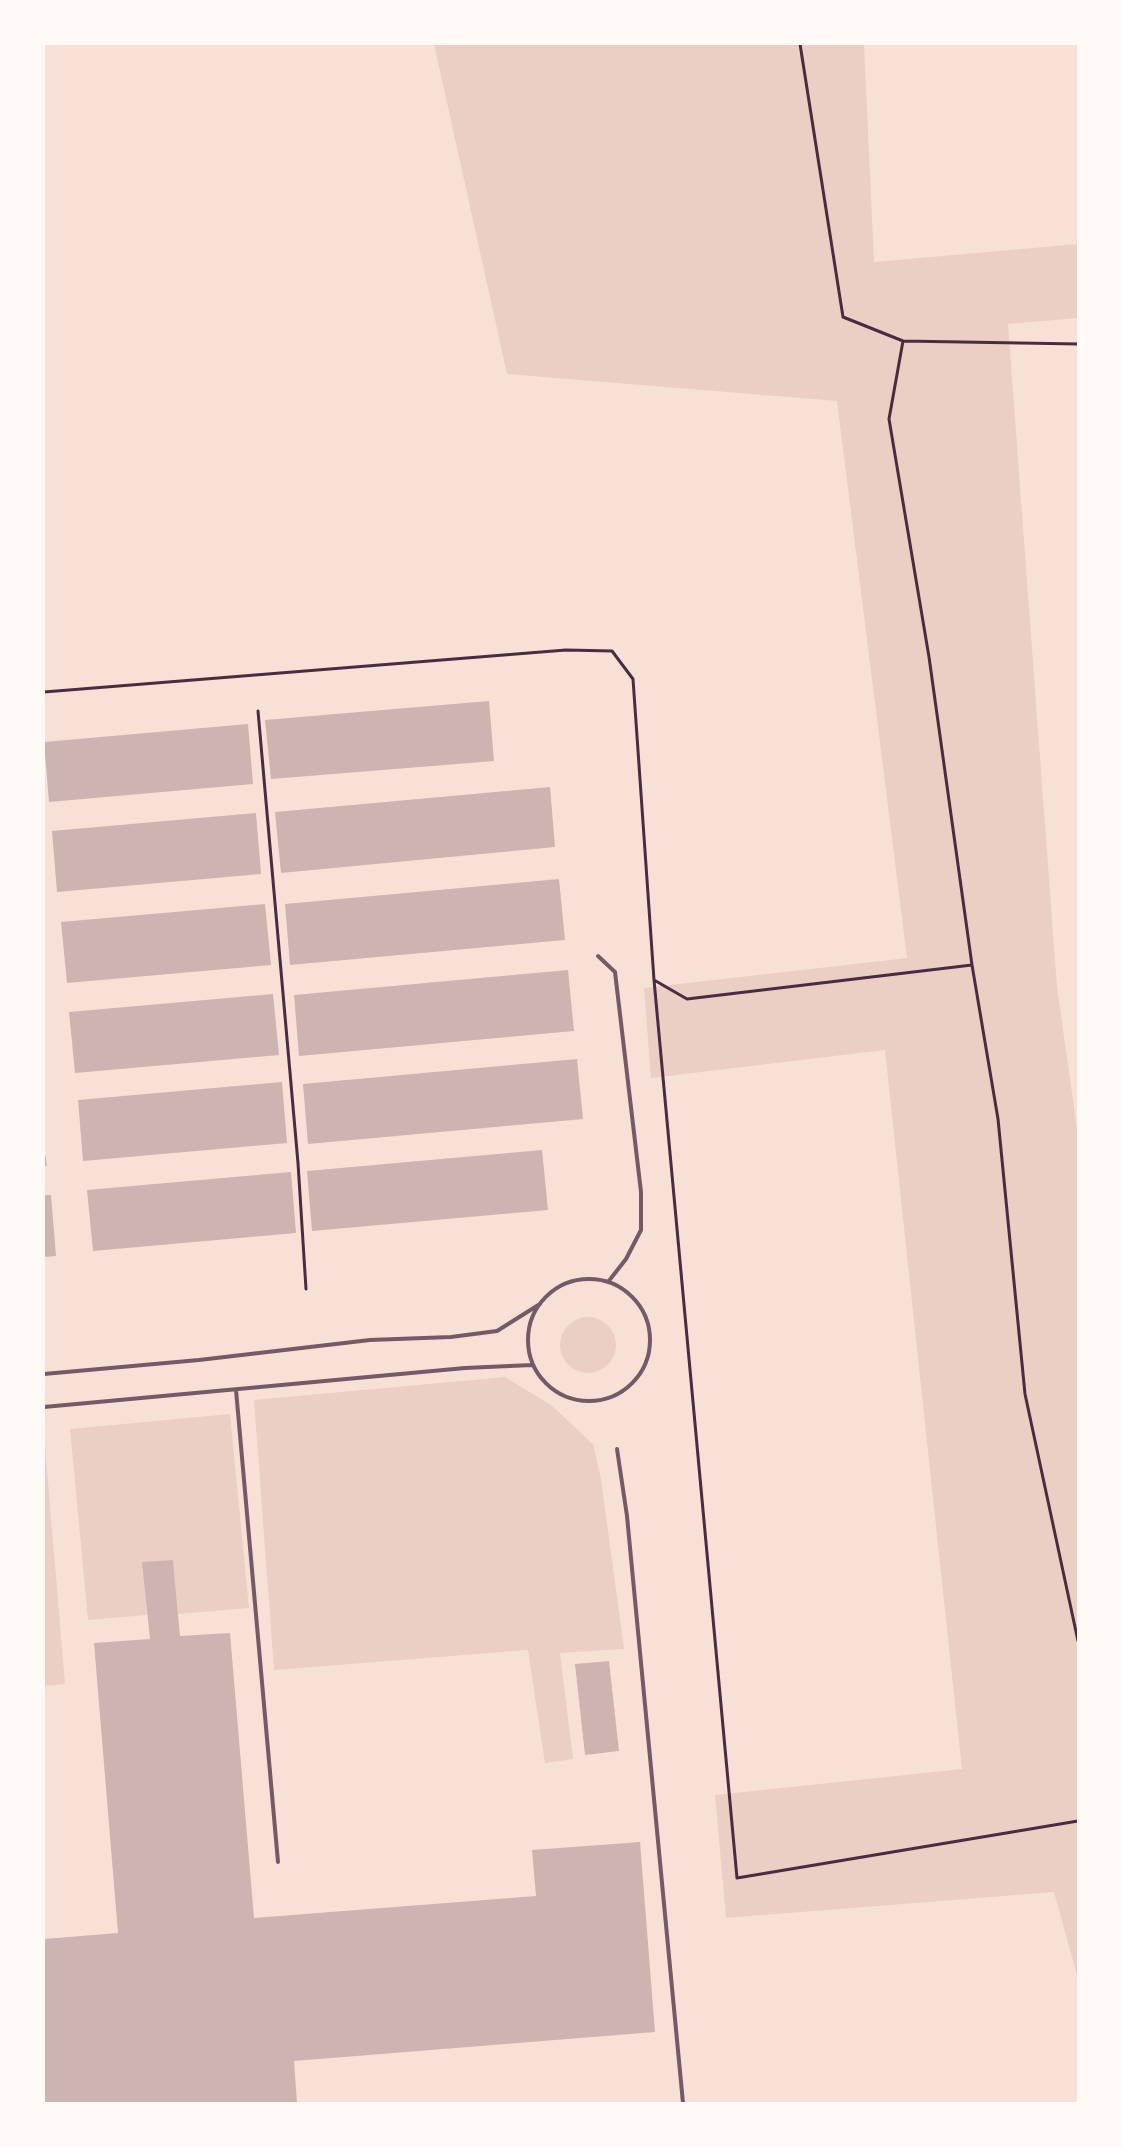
<!DOCTYPE html>
<style>
body{margin:0}
#map{position:relative;width:1122px;height:2147px;overflow:hidden;background:#f7e1d7;font-family:Spectral,serif}
canvas{display:block}
.frame{position:absolute;inset:0;border:45px solid #fffaf5;pointer-events:none}
</style>
<div id="map">
<canvas width="1122" height="2147"></canvas>
<div class="frame"></div>
</div>
<script>
const context = document.querySelector('canvas').getContext('2d');
context.lineJoin = 'round';
function paint(path, color) { context.fillStyle = color; context.fill(path, 'evenodd'); }
const shape = rows => new Path2D(rows.map(r => 'M' + r).join(''));
function strokePath(path, color, width, dash) { context.strokeStyle = color; context.lineWidth = width; context.lineCap = dash ? 'butt' : 'round'; context.setLineDash(dash || []); context.stroke(path); }
paint(shape([
 [434,44,864,44,874,262,1078,244,1078,318,1008,324,1057,987,1078,1135,1078,1979,1054,1892,726,1918,715,1795,962,1769,885,1050,651,1078,644,988,907,958,837,401,507,374],
 '560 1345a28 28 0 1 1 56 0a28 28 0 1 1-56 0Z',
 [505,1377,551,1405,593,1444,601,1479,624,1649,560,1653,573,1759,545,1763,528,1650,274,1670,254,1400],
 [230,1414,249,1608,178,1614,173,1560,143,1563,147,1615,88,1620,70,1429],
 [44,1434,65,1684,44,1686]
]), '#ebcfc5');
paint(shape([
 [489,701,494,761,271,779,265,720],
 [248,724,253,784,49,802,44,742],
 [550,787,555,847,281,873,275,812],
 [256,813,261,874,57,892,52,831],
 [559,879,565,940,290,965,285,904],
 [265,904,271,965,67,983,61,922],
 [568,970,574,1031,299,1056,294,995],
 [273,994,279,1055,75,1073,69,1012],
 [577,1059,583,1119,308,1144,303,1084],
 [282,1082,287,1143,83,1161,78,1100],
 [44,1147,47,1166,44,1166],
 [542,1150,548,1210,312,1231,307,1171],
 [291,1172,296,1233,93,1251,87,1190],
 [44,1195,51,1195,56,1256,44,1257],
 [173,1560,180,1636,230,1633,254,1918,536,1896,532,1850,640,1842,655,2032,294,2061,297,2103,44,2103,44,1939,118,1933,94,1643,150,1639,142,1562],
 [609,1661,619,1751,585,1755,575,1664]
]), '#ccb4b1');
strokePath(shape([
 [800,44,843,317,903,341],
 [1078,344,903,341,889,419,929,657,972,965,998,1119,1025,1394,1078,1641],
 [44,692,566,650,612,651,633,679,654,980,737,1878,1078,1821],
 [258,711,298,1163,306,1289],
 [654,980,687,999,972,965]
]), '#4a2c40', 3);
strokePath(shape([
 [598,956,615,972,641,1192,641,1230,626,1259,608,1282],
 '528 1340a61 61 0 1 1 122 0a61 61 0 1 1-122 0Z',
 [44,1374,199,1360,370,1340,451,1337,497,1331,540,1304],
 [236,1390,278,1862],
 [44,1407,465,1368,532,1365],
 [617,1449,627,1516,683,2103]
]), '#755966', 4);
</script>
